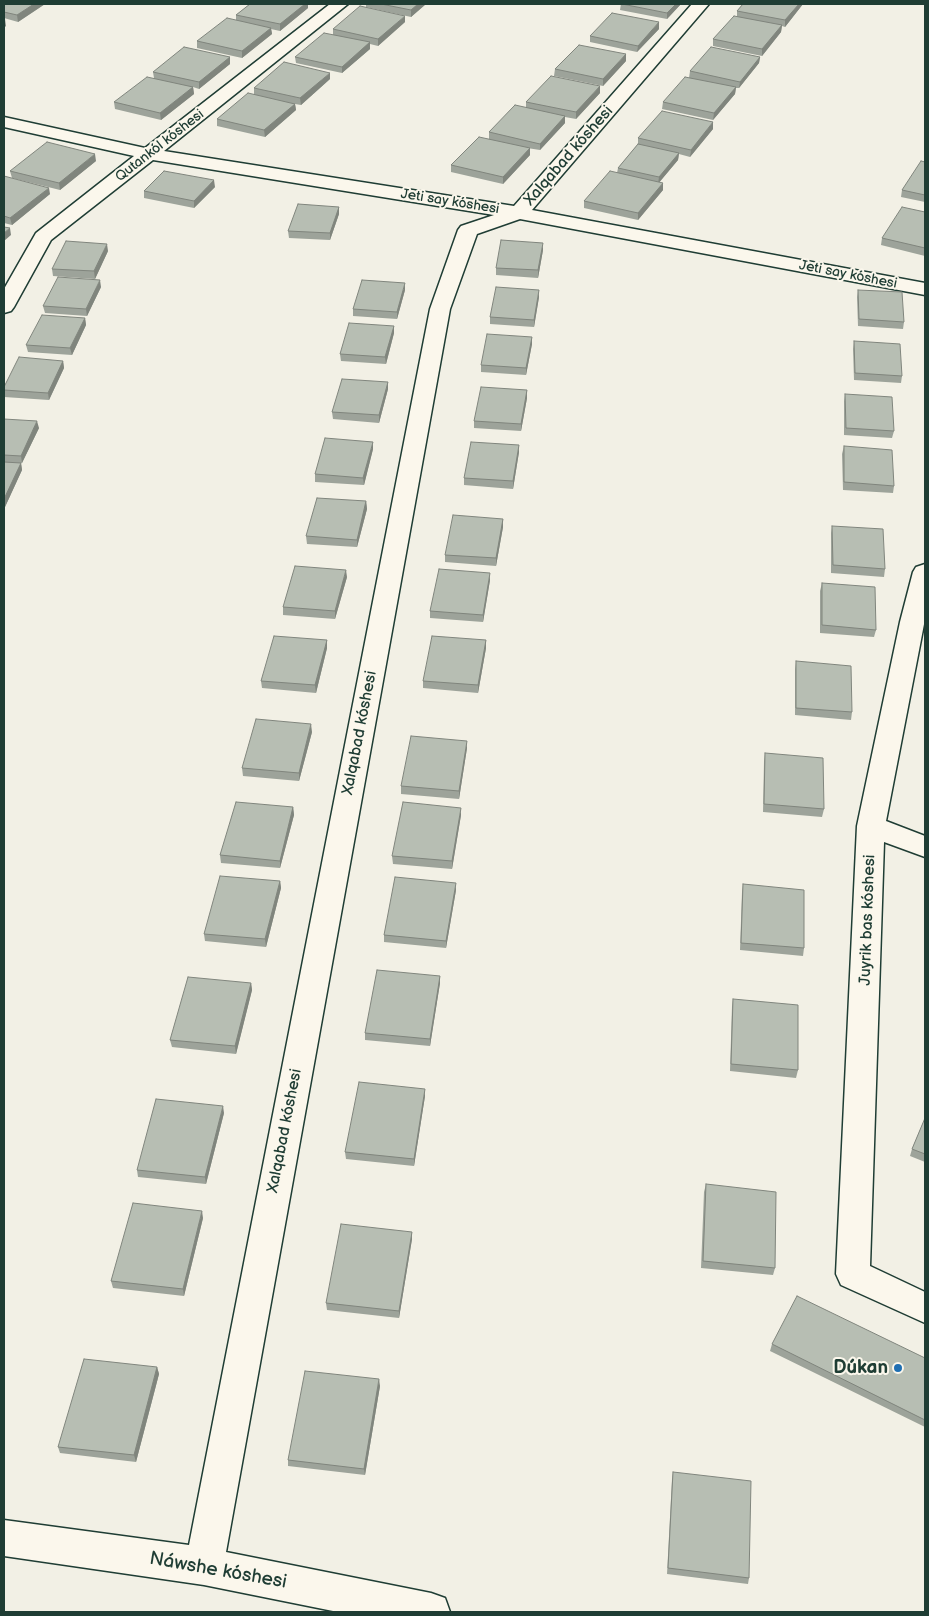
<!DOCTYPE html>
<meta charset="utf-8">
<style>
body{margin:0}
#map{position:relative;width:929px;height:1616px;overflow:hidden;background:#f2f0e5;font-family:"Balsamiq Sans",sans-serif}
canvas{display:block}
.frame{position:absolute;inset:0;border:5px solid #1f3d34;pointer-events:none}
</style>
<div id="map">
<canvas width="929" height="1616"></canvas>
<div class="frame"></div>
</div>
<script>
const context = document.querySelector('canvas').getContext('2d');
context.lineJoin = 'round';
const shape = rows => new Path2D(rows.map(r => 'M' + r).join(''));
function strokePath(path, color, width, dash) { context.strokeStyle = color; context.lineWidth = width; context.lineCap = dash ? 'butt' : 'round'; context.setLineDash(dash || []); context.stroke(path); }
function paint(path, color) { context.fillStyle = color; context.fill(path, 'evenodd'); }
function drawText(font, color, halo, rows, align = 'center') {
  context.font = font + ' "Balsamiq Sans",sans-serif'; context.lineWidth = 4; context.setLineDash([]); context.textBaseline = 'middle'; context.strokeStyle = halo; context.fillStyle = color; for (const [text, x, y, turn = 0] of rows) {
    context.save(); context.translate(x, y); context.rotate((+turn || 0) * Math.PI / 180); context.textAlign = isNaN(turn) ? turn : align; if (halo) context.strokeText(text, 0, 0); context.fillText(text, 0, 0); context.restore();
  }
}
const street = shape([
 [330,4,348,4,164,151,514,206,692,4,709,4,532,210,925,283,925,295,520,219,477,234,450,309,226,1552,431,1593,445,1598,450,1612,338,1612,204,1585,4,1556,4,1520,189,1545,430,309,458,230,461,226,494,215,153,160,51,240,14,307,11,311,4,313,4,289,36,233,134,156,4,127,4,117,145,148,330,4],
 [925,564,925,619,886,821,925,836,925,857,884,842,870,1266,925,1292,925,1323,841,1285,836,1274,857,826,900,622,913,572,916,567,925,564]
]);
strokePath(street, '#1f3d34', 3);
paint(street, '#fbf7ec');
paint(shape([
 [4,4,45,4,18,22,4,18],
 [250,4,308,4,308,8,280,31,271,29,272,34,242,58,197,48,197,41,236,20,236,15],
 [366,4,426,4,411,17,366,7],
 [621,4,681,4,667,19,620,10],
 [743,4,803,4,785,27,782,26,781,32,762,56,713,46,713,39,737,16,737,11],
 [405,22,378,46,370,44,370,49,342,73,296,63,295,57,333,35,333,29],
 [659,29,637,52,590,42,590,36],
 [230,57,230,64,199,89,193,87,194,94,161,120,115,109,114,102,154,78,153,72],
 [760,57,759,63,739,88,736,88,735,94,713,120,662,109,663,102,689,78,690,71],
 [626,61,603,86,554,76,555,69],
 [330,79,301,105,295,104,296,110,265,137,217,126,217,119,254,94,254,88],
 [600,93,576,119,565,117,565,123,540,150,527,148,530,155,503,184,451,172,451,165,489,139,489,132,526,108,526,102],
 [713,129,690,157,679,154,678,160,659,182,663,190,638,220,584,208,584,201,617,173,618,168,638,144,638,138],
 [925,154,925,202,901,197,902,190,924,161],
 [96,161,60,190,12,178,10,171],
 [4,176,50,194,12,225,4,223],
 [215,187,194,208,144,198,144,191],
 [339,207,339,214,330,240,289,238,288,231],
 [925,212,925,256,881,245,882,238],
 [543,250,538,278,496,275,496,268],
 [108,251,95,279,53,276,52,269],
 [101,287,87,316,45,313,43,306],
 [405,290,397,319,353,316,353,309],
 [858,290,904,322,903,329,858,326,857,297],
 [539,297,534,327,490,324,490,317],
 [85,318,86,325,72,355,28,352,26,345],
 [394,326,394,333,386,364,341,361,340,354],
 [532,337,532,344,526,375,481,372,481,365],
 [854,341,902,376,901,383,854,380,853,349],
 [63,361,64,368,49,400,4,397,4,387],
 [388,382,388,389,379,423,333,419,332,412],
 [527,390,527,398,521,431,474,428,474,421],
 [845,394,894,431,892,438,844,435,844,401],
 [4,419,39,428,22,463,21,463,22,470,5,507,4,507],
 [844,446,894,486,893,493,843,490,842,454],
 [373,449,364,485,315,482,315,474],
 [519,452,513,489,464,485,464,478],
 [366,501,367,509,357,547,307,544,306,536],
 [503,519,503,527,496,566,445,562,445,555],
 [832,526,885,569,884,577,831,573,831,533],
 [347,577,335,619,283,615,283,607],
 [490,580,483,622,430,618,430,611],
 [822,583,876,630,874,637,820,633,820,591],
 [327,640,327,648,316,693,262,688,261,681],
 [486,640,486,648,478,693,423,688,423,681],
 [796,661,852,712,851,720,795,715,795,669],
 [312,732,299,781,243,776,242,768],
 [467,748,459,799,401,794,401,786],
 [765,753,824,809,822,817,763,812,764,761],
 [293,807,294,815,280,868,221,863,220,855],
 [461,815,452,869,393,864,392,856],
 [280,881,281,888,266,947,205,941,204,934],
 [743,884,804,948,803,956,740,950,742,892],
 [456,890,446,948,384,942,384,935],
 [440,976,440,983,430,1046,365,1040,365,1033],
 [251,983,252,990,236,1054,172,1047,170,1040],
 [733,999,798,1070,796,1078,730,1071,732,1006],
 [425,1096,414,1166,346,1159,345,1152],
 [224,1113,206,1184,138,1177,137,1170],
 [925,1118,925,1162,910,1156,912,1149],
 [706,1184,775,1268,773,1275,701,1268,704,1192],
 [203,1218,184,1296,113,1288,111,1281],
 [412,1232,412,1239,399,1318,327,1310,326,1303],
 [772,1344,925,1358,925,1427,770,1351],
 [157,1367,159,1374,136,1462,60,1453,58,1447],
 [380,1386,365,1475,288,1466,288,1460],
 [673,1472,749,1578,748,1584,667,1574,672,1479]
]), '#9da39a');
paint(shape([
 [34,4,45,4,18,22,17,15],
 [305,4,308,4,308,8,280,31,280,24],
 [418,4,426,4,411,17,411,10],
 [676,4,681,4,667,19,667,13],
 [799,4,803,4,785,27,785,20],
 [405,16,405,22,378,46,378,39],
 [5,19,6,26,4,28,4,20],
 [659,22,659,29,637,52,638,46],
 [782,25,781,32,762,56,762,49],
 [271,28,272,34,242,58,242,51],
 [370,42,370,49,342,73,342,67],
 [626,54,626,61,603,86,603,79],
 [230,57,230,64,199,89,199,82],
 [760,57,759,63,739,88,740,82],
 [330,73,330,79,301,105,300,98],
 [600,86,600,93,576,119,576,112],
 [193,87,194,94,161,120,160,113],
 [736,87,735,94,713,120,714,113],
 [295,104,296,110,265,137,264,130],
 [565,116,565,123,540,150,540,144],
 [713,122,713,129,690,157,691,150],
 [530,148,530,155,503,184,503,177],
 [679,153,678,160,658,184,659,177],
 [95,154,96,161,60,190,59,183],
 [214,180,215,187,194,208,194,201],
 [663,183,663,190,638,220,638,213],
 [49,188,50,194,12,225,10,218],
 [339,207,339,214,330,240,330,233],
 [10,228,11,235,4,241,4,233],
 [543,243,543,250,538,278,538,270],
 [107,244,108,251,95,279,94,271],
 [100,280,101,287,87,316,86,309],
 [405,283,405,290,397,319,397,312],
 [539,290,539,297,534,327,534,320],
 [85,318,86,325,72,355,70,348],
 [394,326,394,333,386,364,385,357],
 [532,337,532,344,526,375,526,368],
 [63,361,64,368,49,400,48,393],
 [388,382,388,389,379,423,379,415],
 [527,390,527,398,521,431,521,424],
 [37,421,39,428,22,463,21,456],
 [373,442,373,449,364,485,363,478],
 [519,445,519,452,513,489,513,481],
 [21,463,22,470,5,507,4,499],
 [366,501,367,509,357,547,357,540],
 [503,519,503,527,496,566,496,558],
 [346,570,347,577,335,619,335,611],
 [490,573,490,580,483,622,483,615],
 [327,640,327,648,316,693,315,685],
 [486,640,486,648,478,693,478,685],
 [311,724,312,732,299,781,299,773],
 [467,741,467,748,459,799,459,791],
 [293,807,294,815,280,868,280,861],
 [461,808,461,815,452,869,452,861],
 [280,881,281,888,266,947,265,939],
 [456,883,456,890,446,948,446,941],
 [440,976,440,983,430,1046,430,1039],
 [251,983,252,990,236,1054,235,1046],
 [425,1089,425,1096,414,1166,414,1159],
 [223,1106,224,1113,206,1184,205,1177],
 [202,1211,203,1218,184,1296,183,1289],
 [412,1232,412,1239,399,1318,399,1311],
 [157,1367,159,1374,136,1462,134,1455],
 [379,1379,380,1386,365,1475,364,1469]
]), '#80857d');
const building = shape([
 [4,4,34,4,17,15,4,12,4,4],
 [250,4,305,4,280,24,236,15,250,4],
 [381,4,418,4,411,10,381,4],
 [622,4,676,4,667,13,622,4],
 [743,4,799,4,785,20,737,11,743,4],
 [360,6,405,16,378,39,333,29,360,6],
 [612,13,659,22,638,46,590,36,612,13],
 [734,16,782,25,762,49,713,39,734,16],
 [227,18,271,28,242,51,197,41,227,18],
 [324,33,370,42,342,67,295,57,324,33],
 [579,45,626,54,603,79,555,69,579,45],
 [184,47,230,57,199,82,153,72,184,47],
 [711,47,760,57,740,82,690,71,711,47],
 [284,62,330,73,300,98,254,88,284,62],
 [551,76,600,86,576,112,526,102,551,76],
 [147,77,193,87,160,113,114,102,147,77],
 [685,77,736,87,714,113,663,102,685,77],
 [248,93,295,104,264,130,217,119,248,93],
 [515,105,565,116,540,144,489,132,515,105],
 [662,111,713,122,691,150,638,138,662,111],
 [479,137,530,148,503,177,451,165,479,137],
 [47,142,95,154,59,183,10,171,47,142],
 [638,144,679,153,659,177,618,168,638,144],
 [921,161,925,162,925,195,902,190,921,161],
 [164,171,214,180,194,201,144,191,164,171],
 [610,171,663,183,638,213,584,201,610,171],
 [4,176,49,188,10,218,4,216,4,176],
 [298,204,339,207,330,233,288,231,298,204],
 [902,207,925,212,925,248,882,238,902,207],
 [4,227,10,228,4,233,4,227],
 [501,240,543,243,538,270,496,268,501,240],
 [66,241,107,244,94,271,52,269,66,241],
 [58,277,100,280,86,309,43,306,58,277],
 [362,280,405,283,397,312,353,309,362,280],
 [496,287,539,290,534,320,490,317,496,287],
 [858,290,902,292,904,322,859,319,858,290],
 [42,315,85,318,70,348,26,345,42,315],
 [349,323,394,326,385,357,340,354,349,323],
 [487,334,532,337,526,368,481,365,487,334],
 [854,341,900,344,902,376,855,373,854,341],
 [19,357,63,361,48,393,4,390,4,387,19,357],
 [342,379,388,382,379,415,332,412,342,379],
 [481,387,527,390,521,424,474,421,481,387],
 [845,394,892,397,894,431,846,428,845,394],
 [4,419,37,421,21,456,4,455,4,419],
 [325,438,373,442,363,478,315,474,325,438],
 [471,442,519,445,513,481,464,478,471,442],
 [844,446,892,450,894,486,844,482,844,446],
 [4,462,21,463,4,499,4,462],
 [317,498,366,501,357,540,306,536,317,498],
 [453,515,503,519,496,558,445,555,453,515],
 [832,526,883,529,885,569,833,565,832,526],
 [295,566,346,570,335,611,283,607,295,566],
 [439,569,490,573,483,615,430,611,439,569],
 [822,583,875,587,876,630,822,625,822,583],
 [274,636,327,640,315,685,261,681,274,636],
 [432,636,486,640,478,685,423,681,432,636],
 [796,661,851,666,852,712,796,708,796,661],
 [256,719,311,724,299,773,242,768,256,719],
 [411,736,467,741,459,791,401,786,411,736],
 [765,753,823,758,824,809,764,804,765,753],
 [236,802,293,807,280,861,220,855,236,802],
 [403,802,461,808,452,861,392,856,403,802],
 [220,876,280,881,265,939,204,934,220,876],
 [395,877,456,883,446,941,384,935,395,877],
 [743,884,804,890,804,948,741,943,743,884],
 [377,970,440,976,430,1039,365,1033,377,970],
 [188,977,251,983,235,1046,170,1040,188,977],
 [733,999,798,1005,798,1070,731,1064,733,999],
 [359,1082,425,1089,414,1159,345,1152,359,1082],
 [156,1099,223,1106,205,1177,137,1170,156,1099],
 [925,1118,925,1154,912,1149,925,1118],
 [706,1184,776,1192,775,1268,703,1261,706,1184],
 [133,1203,202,1211,183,1289,111,1281,133,1203],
 [341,1224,412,1232,399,1311,326,1303,341,1224],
 [797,1296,925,1358,925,1420,772,1344,797,1296],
 [84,1359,157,1367,134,1455,58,1447,84,1359],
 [305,1371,379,1379,364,1469,288,1460,305,1371],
 [673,1472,751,1481,749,1578,668,1568,673,1472]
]);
paint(building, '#b7beb3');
strokePath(building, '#80857d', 1);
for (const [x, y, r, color] of [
 [898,1368,5,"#1f6fb2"]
]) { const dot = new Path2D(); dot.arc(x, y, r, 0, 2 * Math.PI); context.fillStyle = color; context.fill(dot); strokePath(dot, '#fbf7ec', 2); }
drawText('14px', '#1f3d34', '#fbf7ec', [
 ["Qutankól kóshesi",160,146,-38],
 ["Jeti say kóshesi",450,202,9],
 ["Jeti say kóshesi",848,275,11]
]);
drawText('16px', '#1f3d34', '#fbf7ec', [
 ["Xalqabad kóshesi",569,156,-49],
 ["Xalqabad kóshesi",360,733,-79],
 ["Juyrik bas kóshesi",868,920,-88],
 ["Xalqabad kóshesi",285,1131,-79]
]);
drawText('bold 19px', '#1f3d34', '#fbf7ec', [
 ["Dúkan",888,1368]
], 'right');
drawText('19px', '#1f3d34', '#fbf7ec', [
 ["Náwshe kóshesi",218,1571,10]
]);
</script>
